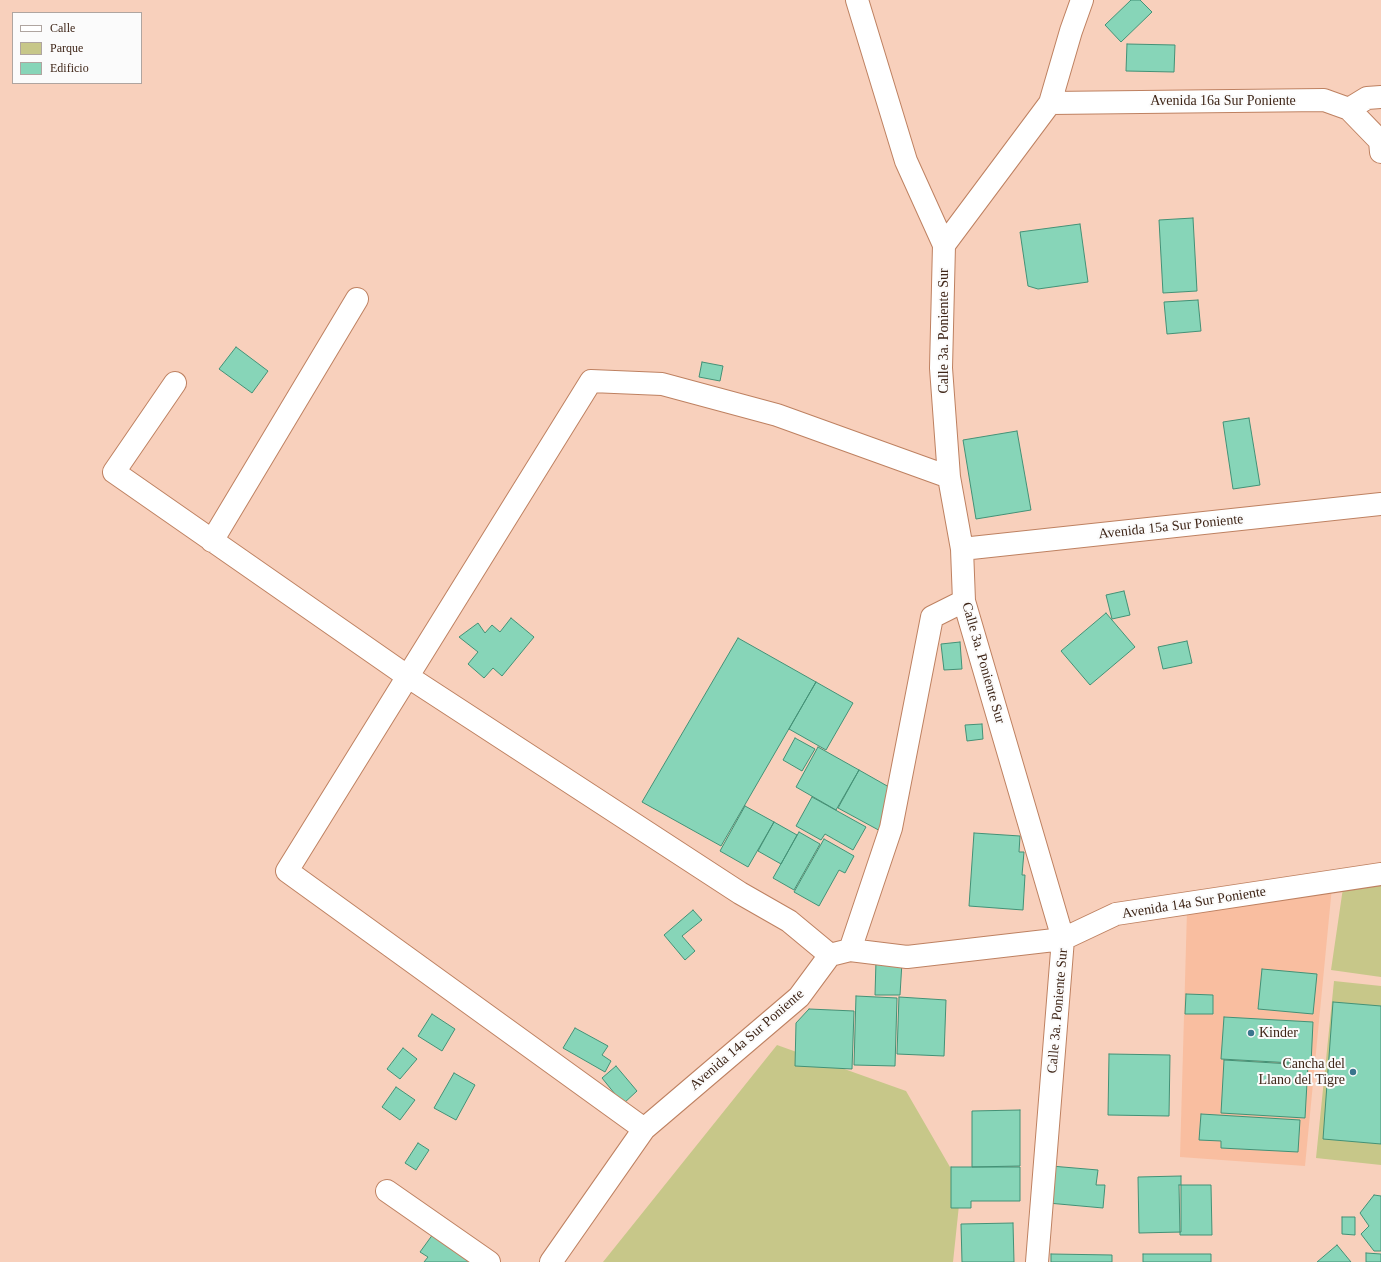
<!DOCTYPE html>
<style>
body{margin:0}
#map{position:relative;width:1381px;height:1262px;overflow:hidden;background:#f8d0bc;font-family:Georgia,serif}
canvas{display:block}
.legend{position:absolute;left:12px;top:12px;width:130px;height:72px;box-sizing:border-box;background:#fbfbfb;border:1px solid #afa5a0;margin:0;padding:5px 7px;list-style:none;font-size:12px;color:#3e2517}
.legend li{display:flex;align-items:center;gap:8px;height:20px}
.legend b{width:20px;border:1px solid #afa5a0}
</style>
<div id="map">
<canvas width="1381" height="1262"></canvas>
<ul class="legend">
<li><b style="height:5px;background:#fff"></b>Calle</li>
<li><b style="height:11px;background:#c7c789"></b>Parque</li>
<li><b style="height:11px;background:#87d5b8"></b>Edificio</li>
</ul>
</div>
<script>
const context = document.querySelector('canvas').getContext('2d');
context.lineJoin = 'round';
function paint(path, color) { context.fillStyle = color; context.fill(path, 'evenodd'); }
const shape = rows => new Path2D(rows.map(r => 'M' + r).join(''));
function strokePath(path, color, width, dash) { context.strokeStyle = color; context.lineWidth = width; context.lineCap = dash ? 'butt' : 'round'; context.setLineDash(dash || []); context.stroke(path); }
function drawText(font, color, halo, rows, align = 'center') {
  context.font = font + ' Georgia,serif'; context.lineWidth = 4; context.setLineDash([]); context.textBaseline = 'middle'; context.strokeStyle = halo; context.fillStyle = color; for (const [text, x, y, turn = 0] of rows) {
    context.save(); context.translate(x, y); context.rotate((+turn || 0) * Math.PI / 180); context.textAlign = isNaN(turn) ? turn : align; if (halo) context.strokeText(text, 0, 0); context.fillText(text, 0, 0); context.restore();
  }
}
paint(shape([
 [1332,887,1305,1166,1180,1157,1187,910]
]), '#f9bea0');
paint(shape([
 [1381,884,1381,977,1331,970,1343,888],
 [1334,981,1381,986,1381,1165,1316,1158],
 [777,1045,906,1091,961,1186,953,1262,603,1262]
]), '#c7c789');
const building = shape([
 [1131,0,1140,0,1152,12,1121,42,1105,25,1131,0],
 [1127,44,1175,45,1174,72,1126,71,1127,44],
 [1193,218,1197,291,1163,293,1159,220,1193,218],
 [1080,224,1088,282,1038,289,1028,286,1020,232,1080,224],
 [1198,300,1201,331,1167,334,1164,302,1198,300],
 [236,347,268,371,252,393,219,369,236,347],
 [702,362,723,366,720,381,699,377,702,362],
 [1249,418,1260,485,1233,489,1223,422,1249,418],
 [1017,431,1031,510,976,519,963,440,1017,431],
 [1124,591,1130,615,1112,619,1106,595,1124,591],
 [1106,613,1135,647,1090,685,1061,651,1106,613],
 [511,618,534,637,502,676,493,668,484,678,468,664,478,652,459,637,478,623,485,633,492,625,500,632,511,618],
 [738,638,816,682,721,846,642,802,738,638],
 [1187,641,1192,663,1163,669,1158,647,1187,641],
 [960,642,962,669,944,670,941,644,960,642],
 [816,682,853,703,826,750,789,729,816,682],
 [982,724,983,739,967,741,965,725,982,724],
 [795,738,815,749,802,771,783,760,795,738],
 [818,747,859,770,836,810,796,787,818,747],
 [859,770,896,791,884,833,838,808,859,770],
 [812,797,866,827,853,850,825,834,821,840,796,826,812,797],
 [745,806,774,822,748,867,720,851,745,806],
 [774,822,797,835,781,864,758,851,774,822],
 [799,832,820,844,794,890,773,878,799,832],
 [974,833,1020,836,1019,852,1024,852,1022,875,1025,875,1023,910,969,906,974,833],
 [824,839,854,856,845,873,839,870,819,906,794,892,824,839],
 [693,910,702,920,682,936,695,951,685,960,664,935,693,910],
 [876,961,902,962,900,995,875,995,876,961],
 [1262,969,1317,974,1313,1014,1258,1009,1262,969],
 [1186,994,1213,995,1213,1014,1185,1014,1186,994],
 [856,996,897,998,895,1066,854,1065,856,996],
 [899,997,946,1000,944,1056,897,1054,899,997],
 [1333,1002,1381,1006,1381,1144,1323,1139,1333,1002],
 [809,1009,854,1011,852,1069,795,1066,796,1023,809,1009],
 [432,1014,455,1029,442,1051,418,1036,432,1014],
 [1224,1017,1313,1022,1311,1064,1221,1059,1224,1017],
 [575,1028,608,1046,602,1055,611,1061,605,1072,563,1048,575,1028],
 [403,1048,417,1059,400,1079,387,1069,403,1048],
 [1109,1054,1170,1055,1169,1116,1108,1115,1109,1054],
 [1224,1060,1308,1065,1305,1118,1221,1113,1224,1060],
 [616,1066,637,1091,623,1104,602,1078,616,1066],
 [454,1073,475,1085,456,1120,434,1108,454,1073],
 [396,1087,415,1100,400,1120,382,1107,396,1087],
 [1020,1110,1020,1166,972,1167,972,1111,1020,1110],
 [1201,1114,1300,1120,1298,1152,1221,1148,1221,1141,1199,1140,1201,1114],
 [418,1143,429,1150,416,1170,405,1163,418,1143],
 [1051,1166,1098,1170,1096,1185,1105,1185,1103,1208,1048,1203,1051,1166],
 [951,1167,1020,1167,1020,1201,971,1201,971,1208,951,1208,951,1167],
 [1181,1176,1181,1232,1139,1233,1138,1177,1181,1176],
 [1179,1185,1211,1185,1212,1235,1180,1235,1179,1185],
 [1374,1195,1381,1196,1381,1251,1374,1251,1361,1234,1369,1226,1360,1213,1374,1195],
 [1342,1217,1355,1217,1355,1235,1342,1234,1342,1217],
 [1013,1223,1014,1262,962,1262,961,1224,1013,1223],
 [436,1230,473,1255,468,1262,424,1262,428,1257,420,1252,436,1230],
 [1337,1245,1351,1262,1317,1262,1337,1245],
 [1366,1253,1381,1254,1381,1262,1366,1262,1366,1253],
 [1051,1254,1112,1255,1112,1262,1051,1262,1051,1254],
 [1143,1254,1211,1254,1211,1262,1143,1262,1143,1254]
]);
paint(building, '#87d5b8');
strokePath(building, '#439176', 1);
const minor = shape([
 [857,0,906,161,944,245],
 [1050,103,1324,100,1349,109,1380,141,1381,152],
 [1349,109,1367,98,1381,97],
 [175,383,114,472,407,676,740,893,789,921,830,955],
 [212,541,357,299],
 [962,549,1381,504],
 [850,950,891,828,932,617,964,601],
 [644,1129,287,871,591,381,662,384,777,415,949,477],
 [387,1191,489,1262],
 [551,1262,644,1129,799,997,830,955,850,950,907,957,1063,939,1116,914,1381,874],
 [1037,1262,1063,939,964,601,962,549,949,477,941,368,944,245,1050,103,1071,31,1082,0]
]);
strokePath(minor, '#be8161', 24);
strokePath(minor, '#fff', 22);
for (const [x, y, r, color] of [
 [1251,1033,4,"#3a748d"],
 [1353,1072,4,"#3a748d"]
]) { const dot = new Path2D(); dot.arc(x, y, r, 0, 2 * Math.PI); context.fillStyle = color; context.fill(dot); strokePath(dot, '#fbfbfb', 1.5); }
drawText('14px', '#3e2517', '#fbfbfb', [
 ["Avenida 16a Sur Poniente",1223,101],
 ["Calle 3a. Poniente Sur",944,331,-90],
 ["Avenida 15a Sur Poniente",1171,527,-6],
 ["Calle 3a. Poniente Sur",983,663,74],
 ["Avenida 14a Sur Poniente",1194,903,-9],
 ["Calle 3a. Poniente Sur",1058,1011,-85],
 ["Avenida 14a Sur Poniente",747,1040,-41]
]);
drawText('14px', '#3e2517', '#fbfbfb', [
 ["Kinder",1259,1033],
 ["Cancha del",1345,1064,"right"],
 ["Llano del Tigre",1345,1080,"right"]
], 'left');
</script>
